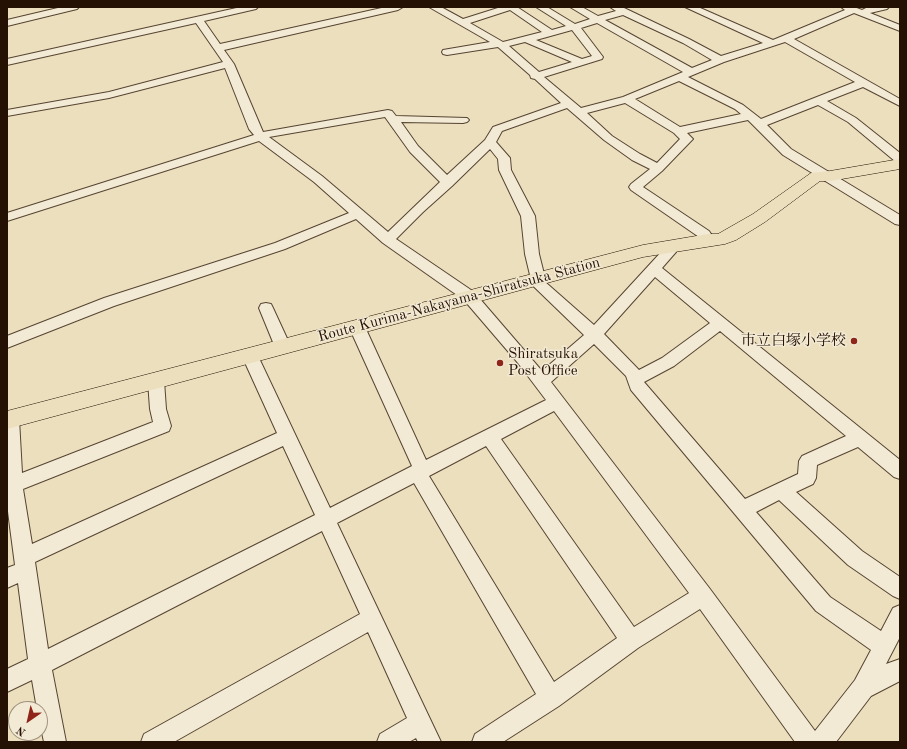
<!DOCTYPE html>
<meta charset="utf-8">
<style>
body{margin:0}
#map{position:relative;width:907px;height:749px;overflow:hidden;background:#ebdfbd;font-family:"Old Standard TT",serif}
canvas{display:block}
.frame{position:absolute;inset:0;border:8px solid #251004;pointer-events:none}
.north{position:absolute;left:8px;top:701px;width:40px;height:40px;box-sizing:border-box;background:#f2ead4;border:1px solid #a09381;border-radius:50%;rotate:214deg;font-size:11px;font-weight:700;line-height:16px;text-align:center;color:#251004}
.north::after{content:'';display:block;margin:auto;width:14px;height:18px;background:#8f2418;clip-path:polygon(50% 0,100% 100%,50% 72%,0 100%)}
</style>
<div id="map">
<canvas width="907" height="749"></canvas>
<div class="frame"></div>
<div class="north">N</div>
</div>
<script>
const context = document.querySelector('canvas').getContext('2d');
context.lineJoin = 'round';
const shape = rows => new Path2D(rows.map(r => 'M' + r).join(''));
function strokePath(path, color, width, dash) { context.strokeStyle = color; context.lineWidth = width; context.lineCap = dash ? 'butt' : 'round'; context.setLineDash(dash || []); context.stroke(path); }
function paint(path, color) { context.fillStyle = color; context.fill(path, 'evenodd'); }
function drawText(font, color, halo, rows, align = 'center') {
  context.font = font + ' "Old Standard TT","Noto Serif JP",serif'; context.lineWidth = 3; context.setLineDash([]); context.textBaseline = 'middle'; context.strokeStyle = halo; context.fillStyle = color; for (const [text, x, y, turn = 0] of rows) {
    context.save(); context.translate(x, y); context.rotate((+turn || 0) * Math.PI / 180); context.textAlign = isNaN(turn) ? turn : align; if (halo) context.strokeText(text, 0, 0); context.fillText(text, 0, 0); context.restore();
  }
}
const minor = shape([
 [62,7,79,7,77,9,7,26,7,20,62,7],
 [241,7,258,7,256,9,204,21,220,44,386,7,403,7,398,10,224,50,234,64,263,132,388,110,392,111,396,116,467,118,469,120,467,122,463,123,401,122,418,146,447,175,485,140,493,127,561,103,535,79,531,78,530,75,498,47,447,55,443,54,442,52,443,50,490,42,429,7,441,7,463,19,501,7,517,7,552,30,566,26,536,7,547,7,575,24,590,19,570,7,582,7,598,16,616,11,610,7,622,7,689,39,721,56,763,43,685,7,698,7,773,40,845,10,841,7,854,7,862,10,868,7,889,7,887,9,870,13,900,25,900,31,854,13,794,39,900,99,900,106,863,87,827,101,856,118,900,153,900,163,896,162,848,122,818,105,767,125,791,149,900,215,900,225,895,224,783,155,748,120,687,133,693,139,691,141,662,171,643,187,709,231,715,240,713,243,708,244,703,243,699,237,631,190,629,187,631,184,650,169,632,160,604,140,567,108,502,131,496,142,510,158,511,170,535,216,539,254,545,278,544,281,594,325,663,250,667,243,672,241,677,243,679,246,676,252,662,268,900,460,900,479,894,477,858,447,817,465,816,478,813,484,796,492,862,551,900,577,900,599,893,596,848,565,779,500,756,512,830,597,881,631,893,608,900,605,900,637,886,664,900,659,900,681,871,696,836,742,795,742,700,609,638,648,559,706,503,742,472,742,475,734,536,694,414,483,337,523,441,742,418,742,416,738,409,742,377,742,380,734,407,718,368,632,174,742,141,742,144,734,360,614,322,531,52,670,66,742,44,742,40,723,40,709,37,709,32,680,7,692,7,669,28,659,18,583,7,588,7,568,15,565,7,504,7,413,11,412,17,414,19,419,22,473,153,422,150,409,148,381,150,376,156,375,162,376,164,381,166,409,171,426,169,431,23,489,32,544,277,433,242,356,244,352,250,350,256,352,258,356,330,508,412,466,349,327,352,323,357,321,362,323,365,327,426,460,546,400,518,363,464,300,383,243,356,219,285,249,114,306,7,348,7,336,104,298,275,243,349,213,314,182,259,141,7,221,7,213,254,135,249,129,225,68,109,98,7,116,7,110,109,92,223,62,196,23,7,65,7,59,241,7],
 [510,10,542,32,503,42,470,23,510,10],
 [623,15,683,43,712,60,692,68,605,20,623,15],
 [597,23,683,72,623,97,581,108,544,77,602,59,603,57,581,28,597,23],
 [572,30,592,56,582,59,536,40,572,30],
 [525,42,572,62,539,72,509,46,525,42],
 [785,42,855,82,761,119,743,105,688,77,724,62,785,42],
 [679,81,735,109,741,114,680,127,635,99,679,81],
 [625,103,674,133,680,139,657,163,640,154,612,136,587,113,625,103],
 [385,117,410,152,440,182,388,232,322,176,269,137,385,117],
 [490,149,498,159,499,170,521,216,525,254,530,275,526,279,584,335,542,371,474,292,396,239,423,212,452,186,490,149],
 [655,277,710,323,662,358,639,370,604,334,655,277],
 [720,331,846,436,802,456,799,461,798,474,745,499,644,382,674,366,720,331],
 [594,344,626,376,631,390,816,611,871,650,855,680,815,731,710,589,551,382,594,344],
 [554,411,689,593,634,627,501,439,554,411],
 [283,446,315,515,48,649,35,562,283,446],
 [486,446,617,638,554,682,429,476,486,446],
 [266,303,271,304,273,308,291,347,288,351,283,353,278,351,275,347,259,308,261,304,266,303]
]);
const major = shape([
 [900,159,900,169,830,181,820,181,765,222,736,240,725,244,643,257,7,429,7,411,643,245,708,234,718,234,753,214,811,173,830,171,900,159]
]);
strokePath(minor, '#564432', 2);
strokePath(major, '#251004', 1);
paint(minor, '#f2ead4');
paint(major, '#ebdfbd');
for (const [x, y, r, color] of [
 [854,341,4,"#8f2418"],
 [500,363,4,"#8f2418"]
]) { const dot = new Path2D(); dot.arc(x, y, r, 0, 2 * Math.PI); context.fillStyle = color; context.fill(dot); strokePath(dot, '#f2ead4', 1.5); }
drawText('15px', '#251004', '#f2ead4', [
 ["Route Kurima-Nakayama-Shiratsuka Station",459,300,-15]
]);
drawText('15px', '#251004', '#f2ead4', [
 ["市立白塚小学校",846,341],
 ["Shiratsuka",508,354,"left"],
 ["Post Office",508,371,"left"]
], 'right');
</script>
